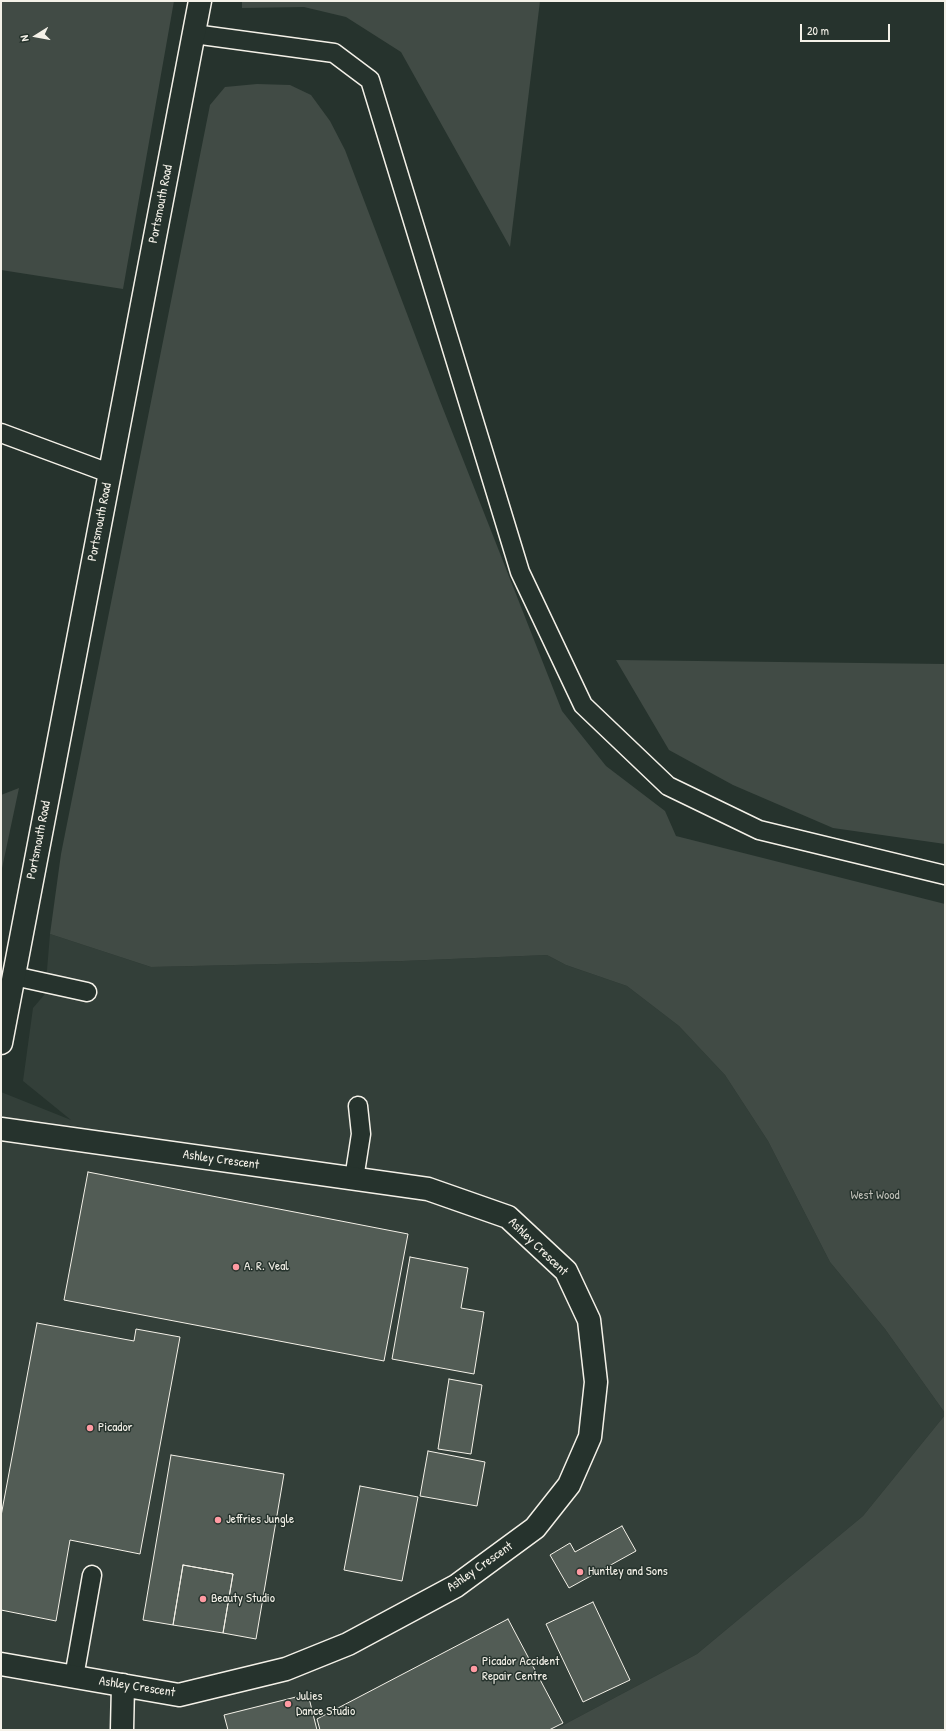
<!DOCTYPE html>
<style>
body{margin:0}
#map{position:relative;width:946px;height:1731px;overflow:hidden;background:#26332d;font-family:"Patrick Hand",sans-serif}
canvas{display:block}
.frame{position:absolute;inset:0;border:2px solid #f4f1e8;pointer-events:none}
.north{position:absolute;left:16px;top:16px;width:40px;height:40px;-webkit-text-stroke:3px #26332d;paint-order:stroke;rotate:259deg;font-size:11px;font-weight:700;line-height:16px;text-align:center;color:#f4f1e8}
.north::after{content:'';display:block;margin:auto;width:14px;height:18px;background:#f4f1e8;clip-path:polygon(50% 0,100% 100%,50% 72%,0 100%)}
.scale{position:absolute;left:800px;top:24px;width:90px;height:18px;box-sizing:border-box;border:2px solid #f4f1e8;border-top:0;padding-left:5px;font-size:12px;line-height:14px;white-space:nowrap;color:#f4f1e8;-webkit-text-stroke:3px #26332d;paint-order:stroke}
</style>
<div id="map">
<canvas width="946" height="1731"></canvas>
<div class="frame"></div>
<div class="north">N</div>
<div class="scale">20 m</div>
</div>
<script>
const context = document.querySelector('canvas').getContext('2d');
context.lineJoin = 'round';
function paint(path, color) { context.fillStyle = color; context.fill(path, 'evenodd'); }
const shape = rows => new Path2D(rows.map(r => 'M' + r).join(''));
function strokePath(path, color, width, dash) { context.strokeStyle = color; context.lineWidth = width; context.lineCap = dash ? 'butt' : 'round'; context.setLineDash(dash || []); context.stroke(path); }
function drawText(font, color, halo, rows, align = 'center') {
  context.font = font + ' "Patrick Hand",sans-serif'; context.lineWidth = 3; context.setLineDash([]); context.textBaseline = 'middle'; context.strokeStyle = halo; context.fillStyle = color; for (const [text, x, y, turn = 0] of rows) {
    context.save(); context.translate(x, y); context.rotate((+turn || 0) * Math.PI / 180); context.textAlign = isNaN(turn) ? turn : align; if (halo) context.strokeText(text, 0, 0); context.fillText(text, 0, 0); context.restore();
  }
}
paint(shape([
 [50,934,151,967,403,961,547,955,566,965,627,986,679,1026,725,1075,768,1141,830,1262,885,1329,945,1413,945,1415,863,1516,697,1654,554,1730,1,1730,1,1092,71,1120,23,1081,33,1008,45,994]
]), '#333f39');
paint(shape([
 [1,1,174,1,123,289,1,270],
 [242,1,540,1,510,247,401,52,346,17,304,7,242,8],
 [257,84,290,85,311,95,330,121,345,150,440,401,562,711,606,766,665,811,676,836,945,904,945,1413,885,1329,830,1262,768,1141,725,1075,679,1026,627,986,566,965,547,955,403,961,151,967,50,934,61,854,210,105,225,87],
 [616,660,945,664,945,844,833,828,733,785,669,750],
 [19,788,1,873,1,795],
 [945,1415,945,1730,554,1730,697,1654,863,1516]
]), '#414b45');
const building = shape([
 [88,1172,408,1234,384,1361,64,1300,88,1172],
 [410,1257,468,1268,461,1308,484,1312,474,1374,392,1359,410,1257],
 [37,1323,134,1341,136,1329,180,1337,140,1554,70,1540,56,1621,1,1610,1,1516,37,1323],
 [449,1379,482,1385,471,1454,438,1449,449,1379],
 [428,1451,485,1462,477,1506,420,1496,428,1451],
 [171,1455,284,1474,256,1639,223,1633,233,1574,183,1565,173,1625,143,1620,171,1455],
 [360,1486,418,1497,402,1581,344,1570,360,1486],
 [622,1526,636,1551,569,1588,550,1555,570,1543,575,1552,622,1526],
 [183,1565,233,1574,223,1633,173,1625,183,1565],
 [593,1602,630,1680,583,1702,546,1624,593,1602],
 [508,1619,563,1723,549,1730,320,1730,317,1719,508,1619],
 [308,1694,317,1730,228,1730,224,1715,308,1694]
]);
paint(building, '#525c55');
strokePath(building, '#f4f1e8', 1);
const lane = shape([
 [194,34,334,53,370,80,520,572,583,705,668,786,759,830,945,875],
 [1,433,109,473],
 [14,976,87,992],
 [354,1179,361,1134,358,1106],
 [74,1677,92,1575]
]);
const street = shape([
 [1,1129,428,1189,508,1217,566,1271,589,1320,596,1382,590,1437,569,1485,535,1528,456,1586,348,1644,286,1669,179,1695,1,1664],
 [122,1730,123,1685]
]);
const primary = shape([
 [1,1043,200,1]
]);
strokePath(lane, '#f4f1e8', 21);
strokePath(street, '#f4f1e8', 25);
strokePath(primary, '#f4f1e8', 25);
strokePath(lane, '#26332d', 18);
strokePath(street, '#26332d', 22);
strokePath(primary, '#26332d', 22);
for (const [x, y, r, color] of [
 [236,1267,4,"#ff9aa2"],
 [90,1428,4,"#ff9aa2"],
 [218,1520,4,"#ff9aa2"],
 [580,1572,4,"#ff9aa2"],
 [203,1599,4,"#ff9aa2"],
 [474,1669,4,"#ff9aa2"],
 [288,1704,4,"#ff9aa2"]
]) { const dot = new Path2D(); dot.arc(x, y, r, 0, 2 * Math.PI); context.fillStyle = color; context.fill(dot); strokePath(dot, '#26332d', 1.5); }
drawText('13px', '#f4f1e8', '#26332d', [
 ["Portsmouth Road",161,204,-79],
 ["Portsmouth Road",100,522,-79],
 ["Portsmouth Road",39,840,-79],
 ["Ashley Crescent",221,1160,8],
 ["Ashley Crescent",538,1247,44],
 ["Ashley Crescent",480,1567,-35],
 ["Ashley Crescent",137,1687,9]
]);
drawText('13px', '#bebfb7', '#26332d', [
 ["West Wood",875,1196]
]);
drawText('13px', '#f4f1e8', '#26332d', [
 ["A. R. Veal",244,1267],
 ["Picador",98,1428],
 ["Jeffries Jungle",226,1520],
 ["Huntley and Sons",588,1572],
 ["Beauty Studio",211,1599],
 ["Picador Accident",482,1662],
 ["Repair Centre",482,1677],
 ["Julies",296,1697],
 ["Dance Studio",296,1712]
], 'left');
</script>
